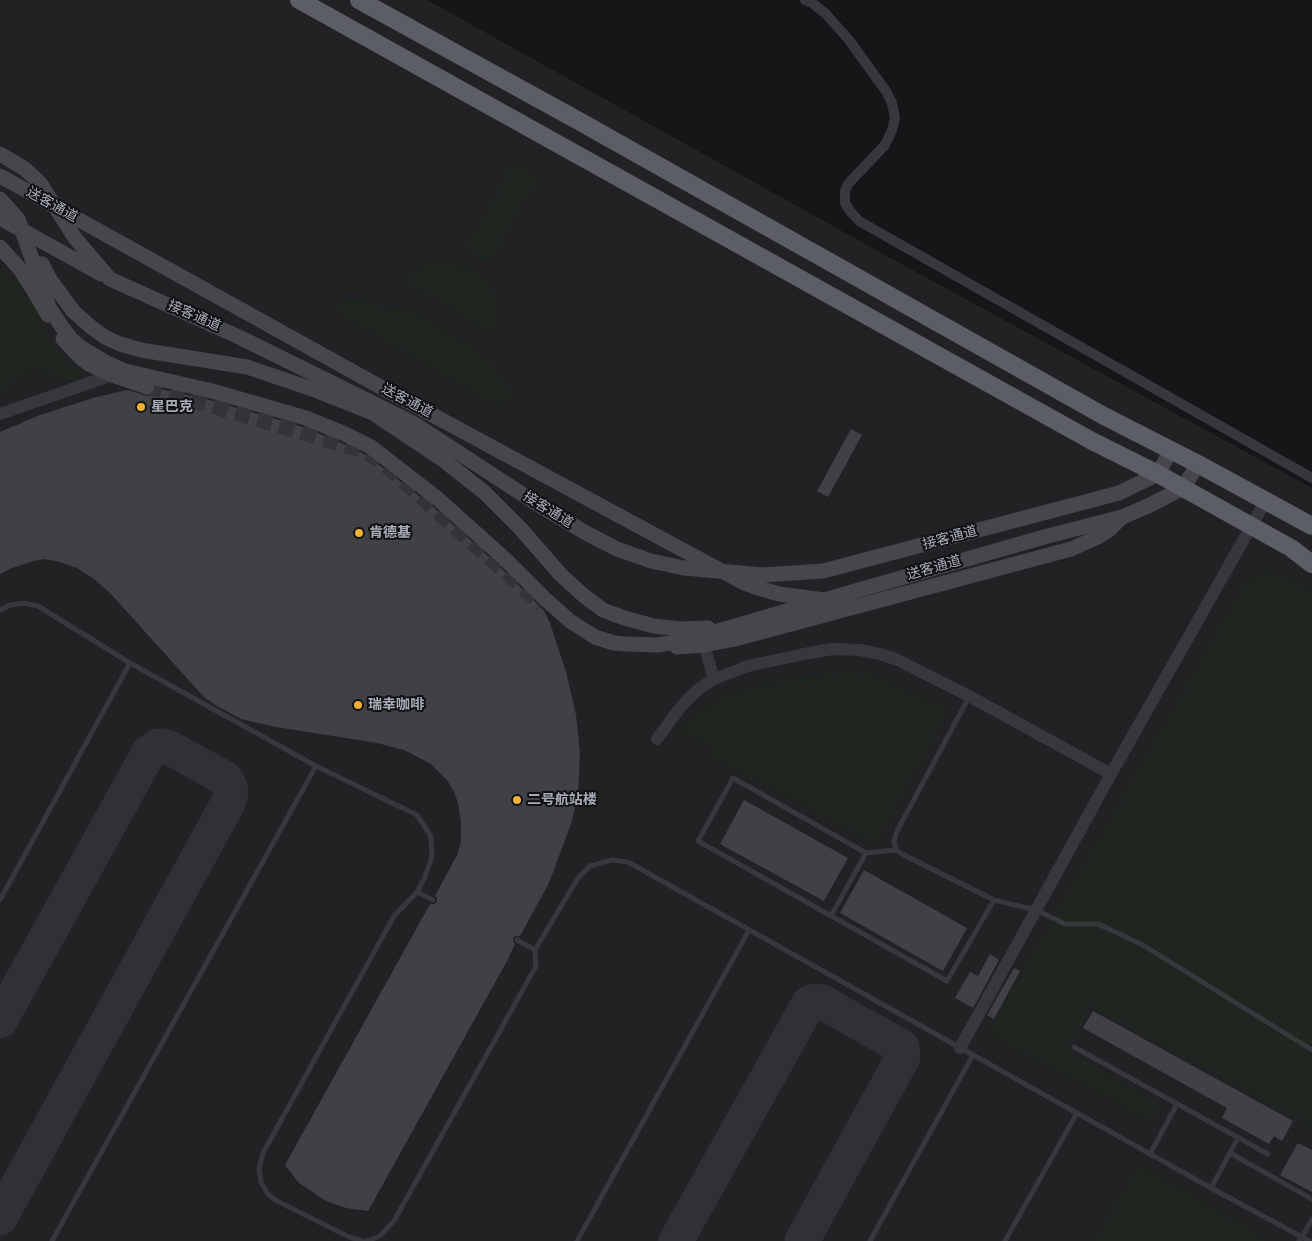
<!DOCTYPE html>
<meta charset="utf-8">
<style>
body{margin:0}
canvas{display:block;background:#161618}
</style>
<canvas width="1312" height="1241"></canvas>
<script>
const context = document.querySelector('canvas').getContext('2d');
context.lineJoin = 'round';
function paint(path, color) { context.fillStyle = color; context.fill(path, 'evenodd'); }
const shape = rows => new Path2D(rows.map(r => 'M' + r).join(''));
function strokePath(path, color, width, dash) { context.strokeStyle = color; context.lineWidth = width; context.lineCap = dash ? 'butt' : 'round'; context.setLineDash(dash || []); context.stroke(path); }
function drawText(font, color, halo, rows, align = 'center') {
  context.font = font + ' "Fira Sans","Noto Sans SC",sans-serif'; context.lineWidth = 4; context.setLineDash([]); context.textBaseline = 'middle'; context.strokeStyle = halo; context.fillStyle = color; for (const [text, x, y, turn = 0] of rows) {
    context.save(); context.translate(x, y); context.rotate((+turn || 0) * Math.PI / 180); context.textAlign = isNaN(turn) ? turn : align; if (halo) context.strokeText(text, 0, 0); context.fillText(text, 0, 0); context.restore();
  }
}
paint(shape([
 [0,0,427,0,883,254,1312,488,1312,1241,0,1241]
]), '#222225');
paint(shape([
 [517,165,534,174,535,179,534,183,492,257,490,259,483,260,471,253,468,246,511,168],
 [439,263,454,264,467,268,478,274,485,281,492,290,497,301,499,313,498,323,495,328,490,329,479,327,463,315,439,300,413,289,410,287,411,276,418,269,427,265],
 [0,266,20,286,39,310,42,326,57,351,85,374,75,379,58,379,39,369,17,379,0,396],
 [350,299,359,300,396,308,412,313,439,327,457,337,477,351,490,363,505,380,511,391,511,398,506,402,497,404,488,401,339,314,337,311,338,308,342,303,345,300],
 [1261,573,1278,573,1312,590,1312,1127,1091,1006,1068,1052,1155,1100,1158,1106,1157,1111,1152,1122,988,1034,1248,580],
 [849,671,872,674,949,709,874,843,712,758,716,749,677,731,699,711,721,699,742,690,791,678],
 [1139,1165,1263,1236,1266,1241,1096,1241]
]), '#1e261f');
strokePath(shape([
 [0,1021,149,752,158,746,163,746,170,748,226,779,230,787,231,793,228,803,0,1218],
 [676,1241,809,1003,815,1001,822,1002,902,1047,903,1057,802,1241]
]), '#303135', 35);
paint(shape([
 [156,388,210,400,303,427,341,443,366,455,432,506,498,565,544,611,550,623,566,672,576,715,580,753,578,797,571,824,549,883,520,936,515,936,513,938,513,942,515,944,507,961,368,1211,346,1208,326,1201,299,1183,285,1165,430,904,434,904,437,902,437,898,435,896,457,855,461,842,461,822,458,803,454,792,447,780,431,764,404,750,377,743,276,727,241,719,217,706,204,697,110,593,94,579,77,568,56,561,44,559,30,562,10,569,0,574,0,432,40,415,93,398,127,390,148,396,153,394],
 [851,429,862,435,828,497,817,491],
 [744,800,848,858,824,901,720,844],
 [864,870,967,928,943,971,840,913],
 [990,954,999,960,973,1008,955,998,970,972,978,976],
 [1014,968,1020,971,994,1019,987,1015],
 [1093,1011,1293,1121,1282,1141,1274,1136,1269,1144,1222,1118,1227,1108,1083,1028],
 [1298,1143,1312,1150,1312,1192,1280,1175]
]), '#404145');
strokePath(shape([
 [147,387,360,450,373,456,387,467,542,605]
]), '#333438', 15, [15, 8]);
strokePath(shape([
 [0,471,31,495,223,601,476,730,525,766,514,844,340,1164,326,1201],
 [0,512,31,495],
 [461,942,507,961],
 [408,943,447,966],
 [430,999,473,1023],
 [374,1004,415,1025],
 [336,1074,377,1094],
 [389,1075,431,1098],
 [374,1102,416,1124],
 [306,1128,347,1150],
 [340,1165,346,1208],
 [299,1183,339,1164]
]), '#3d3f44', 2.5, [2.5, 4]);
strokePath(shape([
 [0,610,10,605,24,603,38,606,130,663,316,766,417,815,431,836,432,857,424,879,417,892,394,916,263,1153,259,1169,261,1182,268,1194,275,1200,349,1237,362,1241],
 [969,697,897,831,894,841,896,850,904,855,994,900,1036,910,1065,924,1098,924,1141,944,1312,1050],
 [896,850,866,853,733,778,698,841,947,981,994,900],
 [417,892,433,900],
 [0,900,130,663],
 [831,916,866,853],
 [517,940,535,950],
 [1074,1047,1268,1154],
 [1230,1153,1312,1199],
 [1150,1154,1177,1104],
 [1211,1188,1238,1138],
 [52,1241,316,766],
 [367,1241,380,1236,394,1221,536,966,535,950,572,888,579,877,590,866,612,860,628,862,1211,1188,1302,1237,1299,1241],
 [577,1241,749,930],
 [870,1241,973,1055],
 [1005,1241,1077,1113],
 [1310,1241,1302,1237,1312,1219]
]), '#37383d', 5);
strokePath(shape([
 [805,0,812,3,825,13,849,40,886,91,892,103,895,118,892,130,885,145,848,184,845,191,845,203,850,211,859,221,1312,478]
]), '#37383d', 10);
strokePath(shape([
 [0,414,112,375],
 [704,645,714,679],
 [657,739,679,709,688,699,700,688,714,679,748,666,804,654,832,649,860,650,880,654,898,660,969,696,1111,774],
 [960,1048,1111,774,1266,500]
]), '#37383d', 12);
strokePath(shape([
 [0,154,25,169,40,183,75,238,110,279,239,337,413,423,542,507,586,533,617,549,651,561,684,568,763,575,823,571,1119,493,1158,474,1171,450],
 [0,218,101,274],
 [0,247,19,268,32,288,48,315],
 [63,339,80,357,89,364,112,375,147,387],
 [1044,537,1122,517,1148,506,1183,488,1198,464],
 [677,647,704,645,735,639,1071,549,1098,537,1109,530,1122,517]
]), '#45474d', 15);
strokePath(shape([
 [299,0,1092,441,1158,474,1291,548,1312,564],
 [359,0,577,120,1104,416,1198,464,1312,526]
]), '#5b5e65', 18);
strokePath(shape([
 [0,176,377,385,744,583,755,587,779,594,824,600,1044,537],
 [0,199,18,219,49,307,62,327,72,340,80,347,105,362,125,371,212,391,306,418,345,434,371,447,438,499,504,558,544,598,570,621,595,637,614,643,626,644,658,645,688,640,817,602],
 [42,264,51,281,73,311,91,327,105,337,120,344,141,350,247,367,315,390,373,413,442,459,484,492,520,528,560,574,583,595,603,610,624,618,654,626,682,629,708,628]
]), '#45474d', 15);
for (const [x, y, r, color] of [
 [141,407,5,"#f2b134"],
 [359,533,5,"#f2b134"],
 [358,705,5,"#f2b134"],
 [517,800,5,"#f2b134"]
]) { const dot = new Path2D(); dot.arc(x, y, r, 0, 2 * Math.PI); context.fillStyle = color; context.fill(dot); strokePath(dot, '#111113', 2); }
drawText('14px', '#a8adb8', '#111113', [
 ["送客通道",52,205,29],
 ["接客通道",194,316,24],
 ["送客通道",407,401,28],
 ["接客通道",548,510,32],
 ["接客通道",950,538,-15],
 ["送客通道",934,568,-16]
]);
drawText('bold 14px', '#a8adb8', '#111113', [
 ["星巴克",151,407],
 ["肯德基",369,533],
 ["瑞幸咖啡",368,705],
 ["二号航站楼",527,800]
], 'left');
</script>
